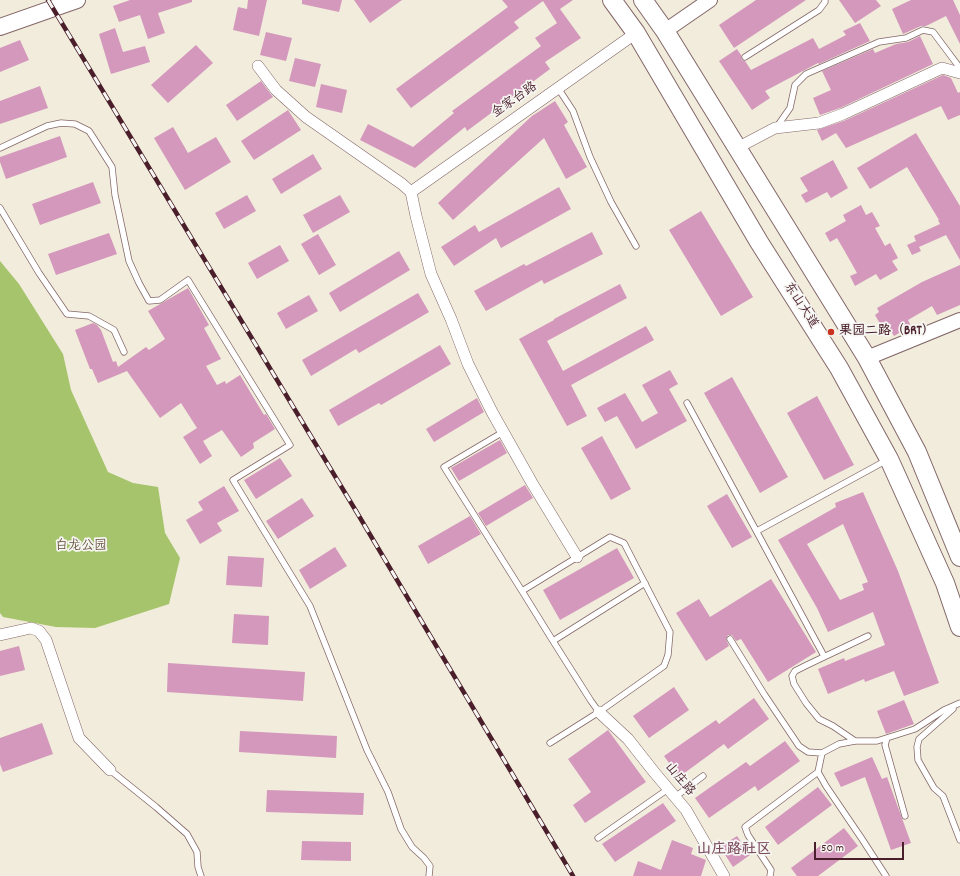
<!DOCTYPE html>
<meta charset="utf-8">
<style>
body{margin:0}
#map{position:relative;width:960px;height:876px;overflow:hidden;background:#f1ecdb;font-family:Dekko,sans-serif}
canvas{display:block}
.scale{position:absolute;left:814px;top:842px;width:90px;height:18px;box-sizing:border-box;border:2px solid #4a1f2b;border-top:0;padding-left:5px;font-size:12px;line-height:14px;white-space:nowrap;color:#4a1f2b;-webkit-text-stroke:3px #f6f6f2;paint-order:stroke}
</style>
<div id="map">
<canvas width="960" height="876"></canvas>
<div class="scale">50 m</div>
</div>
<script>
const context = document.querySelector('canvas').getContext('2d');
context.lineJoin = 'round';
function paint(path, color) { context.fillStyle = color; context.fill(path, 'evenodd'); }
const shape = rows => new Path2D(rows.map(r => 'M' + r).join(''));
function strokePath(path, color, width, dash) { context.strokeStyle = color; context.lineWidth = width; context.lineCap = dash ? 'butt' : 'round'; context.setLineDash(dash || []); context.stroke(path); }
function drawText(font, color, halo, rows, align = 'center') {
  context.font = font + ' Dekko,"LXGW WenKai TC",sans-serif'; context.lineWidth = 3.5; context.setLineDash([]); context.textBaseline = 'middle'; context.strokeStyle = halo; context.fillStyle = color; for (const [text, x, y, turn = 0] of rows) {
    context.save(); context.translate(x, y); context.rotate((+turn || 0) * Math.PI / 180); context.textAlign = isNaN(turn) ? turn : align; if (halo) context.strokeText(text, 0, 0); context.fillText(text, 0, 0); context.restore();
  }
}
paint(shape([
 [0,261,19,284,63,354,71,390,108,472,133,483,158,487,165,533,180,558,169,604,95,628,56,627,3,617,0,613]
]), '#a6c46c');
paint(shape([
 [130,0,192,0,192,2,158,13,165,33,148,39,140,15,119,22,113,6],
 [248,0,267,0,259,36,233,30,238,7,247,9],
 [302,0,342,0,339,12,302,4],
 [354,0,402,0,370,23],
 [502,0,573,0,560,9,581,38,545,62,550,69,467,131,465,127,415,168,360,140,368,124,413,147,454,113,452,111,541,46,535,38,557,23,543,1,514,22,519,28,411,108,396,89,508,7],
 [756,0,806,0,734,48,719,25],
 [839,0,876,0,881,6,855,23],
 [911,0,953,0,960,15,960,44,946,16,926,26,921,26,903,34,892,9],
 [860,23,870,41,819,64,818,63,765,91,770,98,752,110,719,61,737,49,741,55,742,60,745,61,751,70,813,38,819,49,846,35,843,31],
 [115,28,123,52,145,46,150,62,111,74,99,34],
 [266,32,292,38,286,61,260,55],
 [920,36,933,64,840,108,820,115,813,98,831,90,822,71,873,49,875,53,896,44,908,42],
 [20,40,29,60,0,72,0,48],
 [196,45,213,63,168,103,151,85],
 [295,58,321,64,315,87,289,81],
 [943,75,951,78,958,93,960,92,960,115,948,120,941,106,846,148,836,133,822,141,817,130,846,120],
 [261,81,273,97,237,121,226,105],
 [321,84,347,90,342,113,316,107],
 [40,86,48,108,0,124,0,101],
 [555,101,568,122,564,125,587,167,566,179,544,138,453,220,438,203,532,116],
 [288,110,301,130,254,160,241,141],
 [173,127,188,153,216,137,231,162,185,190,154,138],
 [916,133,960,206,960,260,946,235,919,247,921,251,912,255,907,245,916,241,917,244,914,236,940,224,938,220,939,220,907,167,870,189,857,168],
 [60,136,67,157,6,179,0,162,0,157],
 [313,154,322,169,281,194,272,179],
 [833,160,848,188,831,198,827,192,806,203,801,195,808,191,800,178],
 [93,182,101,203,40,225,32,204],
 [559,187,571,209,501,248,496,238,454,266,441,247,475,225,479,232],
 [247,195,256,211,224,229,215,213],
 [340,195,350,212,313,233,303,215],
 [861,205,866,215,872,212,880,226,875,228,885,246,890,243,898,258,892,261,898,270,880,280,876,274,855,286,850,276,857,273,844,250,837,238,830,242,825,233,846,221,843,215],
 [701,211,753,297,721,316,669,230],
 [592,232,603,254,544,284,542,280,486,311,474,291,524,264,526,266],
 [109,233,117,254,56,275,48,254],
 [318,234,336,265,319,275,301,244],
 [280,245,289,261,257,279,248,263],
 [399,251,410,270,340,312,329,293],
 [960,265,960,305,937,315,932,306,908,320,911,326,894,336,888,326,883,329,875,315,879,312,877,308,922,282],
 [620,284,627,298,547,341,563,371,646,326,654,340,571,385,587,416,567,426,519,339,554,320,554,319],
 [188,288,209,325,204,328,221,359,206,366,217,385,225,381,226,384,240,375,264,415,266,414,275,429,253,443,254,448,241,457,222,430,203,441,212,456,200,464,183,437,197,428,181,403,160,418,127,371,98,383,92,369,90,369,75,330,93,323,97,325,101,330,113,362,116,361,118,367,146,347,149,350,165,339,148,311],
 [418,293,429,312,359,353,356,349,311,376,302,360],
 [309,295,318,311,286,329,277,313],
 [440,345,451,364,381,405,379,403,338,426,329,410],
 [670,370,678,384,669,389,687,421,636,449,617,416,605,422,597,408,625,393,642,422,658,413,642,385],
 [732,377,788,477,760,493,704,393],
 [817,396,854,465,824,480,787,413],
 [477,398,484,412,434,442,426,429],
 [602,436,631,489,611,500,581,448],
 [500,440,507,453,459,481,451,468],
 [280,458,292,476,256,499,244,480],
 [525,485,533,498,486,526,478,513],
 [224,486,239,511,217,523,222,531,200,544,186,520,203,510,198,502],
 [863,492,898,571,939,683,904,696,894,671,865,682,864,679,828,694,818,669,844,658,845,661,885,645,873,612,828,632,817,608,778,540,836,507,835,503],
 [843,524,868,582,862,584,864,590,840,600,807,544],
 [727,494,752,537,732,548,707,506],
 [302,498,314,516,278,539,266,521],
 [470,516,481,534,428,564,418,546],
 [335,547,347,566,310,589,299,570],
 [617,548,634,578,560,620,543,590],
 [228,556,264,558,262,587,226,585],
 [771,579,816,652,768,682,741,639,736,641,732,635,728,635,726,639,729,646,706,661,676,613,699,599,710,617],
 [234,614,269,616,268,645,232,643],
 [19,646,25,670,0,676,0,651],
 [168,663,305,672,303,701,167,692],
 [674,687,689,710,649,738,633,716],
 [754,698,769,719,728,749,724,744,679,777,664,756,716,720,719,724],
 [904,700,914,724,886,734,877,711],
 [42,723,53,754,3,772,0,764,0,738],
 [608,730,646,782,585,823,573,805,591,792,568,759],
 [240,731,337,736,336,758,239,752],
 [785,741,800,761,758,791,755,786,709,818,695,798,746,762,750,766],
 [872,757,882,779,887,777,911,843,891,850,865,777,841,787,834,773],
 [818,787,832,805,778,845,765,827],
 [267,790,364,793,363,815,266,812],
 [663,803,676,821,615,862,602,844],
 [844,828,858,846,818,876,797,876,791,868],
 [737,836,750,855,733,867,720,847],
 [672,840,693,848,691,854,706,860,701,876,633,876,638,861,661,870],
 [302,841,351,842,351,861,301,860]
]), '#d498bc');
const service = shape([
 [745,57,819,10,825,2,825,0],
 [558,88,573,111,590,157,611,202,636,246],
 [776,128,790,108,795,85,806,74,879,42,906,38,923,30,933,32,960,68],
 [0,148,47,126,61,123,75,124,89,131,112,167,115,195,129,261,139,283,149,301,160,300,188,280,290,445,233,480,310,606,367,750,388,792,401,829,412,847,424,858,430,866,429,876],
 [0,208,39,273,67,314,89,316,114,330,124,352],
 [687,403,824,656],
 [503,432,444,467,522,591,553,641,591,701,599,712,664,666,668,655,670,632,624,543,610,537,522,591],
 [757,531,887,460],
 [730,639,764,694,799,746,808,752,822,753],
 [553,641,645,583],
 [953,709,919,739,917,747,918,760,934,788,943,796,960,840],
 [887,738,885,745,905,816],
 [855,741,833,726,819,719,806,703,794,684,792,676,795,671,807,665,868,636],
 [550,743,599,712],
 [110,770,156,807,187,834,197,852,198,867,201,876],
 [675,797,703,776],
 [598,838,668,789],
 [770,876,771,870,748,835,745,827,818,772],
 [886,876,862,839,826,786,818,772,822,753,839,744,855,741,877,741,915,729,944,710,960,703]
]);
const minor = shape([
 [258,66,276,90,306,117,402,184,411,192,416,216,431,274,451,319,468,364,492,412,532,483,577,557],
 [737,148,775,128,819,123,843,114,942,68,960,73],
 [411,192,636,33],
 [0,635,31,628,39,631,46,640,79,738,110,770],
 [599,712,628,739,654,772,686,810,724,876]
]);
const tertiary = shape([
 [665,31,710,0],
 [867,358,960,320]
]);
const secondary = shape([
 [0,27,77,0]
]);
const primary = shape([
 [612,0,636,33,759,242,839,368,889,459,945,583,960,627],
 [643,0,665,31,867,358,917,452,960,557]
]);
strokePath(service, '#846769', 7);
strokePath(minor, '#846769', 12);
strokePath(tertiary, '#846769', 16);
strokePath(secondary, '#846769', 18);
strokePath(primary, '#846769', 20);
strokePath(service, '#fff', 5.5);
strokePath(minor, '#fff', 11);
strokePath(tertiary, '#fff', 14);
strokePath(secondary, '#fff', 16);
strokePath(primary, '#fff', 18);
const rail = shape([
 [48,0,356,511,573,876]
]);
strokePath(rail, '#4a1f2b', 4.5);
strokePath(rail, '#f6f6f2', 3, [9]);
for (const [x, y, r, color] of [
 [831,332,4,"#c8321e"]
]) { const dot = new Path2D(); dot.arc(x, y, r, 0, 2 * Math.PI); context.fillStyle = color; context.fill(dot); strokePath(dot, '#f6f6f2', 1.5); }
drawText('13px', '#4a1f2b', '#f6f6f2', [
 ["金家台路",515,101,-35],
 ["东山大道",800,306,57],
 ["山庄路",679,780,50]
]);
drawText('bold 13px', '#4a1f2b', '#f6f6f2', [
 ["果园二路（BRT）",839,332]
], 'left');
drawText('13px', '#66513e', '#f6f6f2', [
 ["白龙公园",81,547]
]);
drawText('bold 15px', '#7a495e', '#f6f6f2', [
 ["山庄路社区",734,851]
]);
</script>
